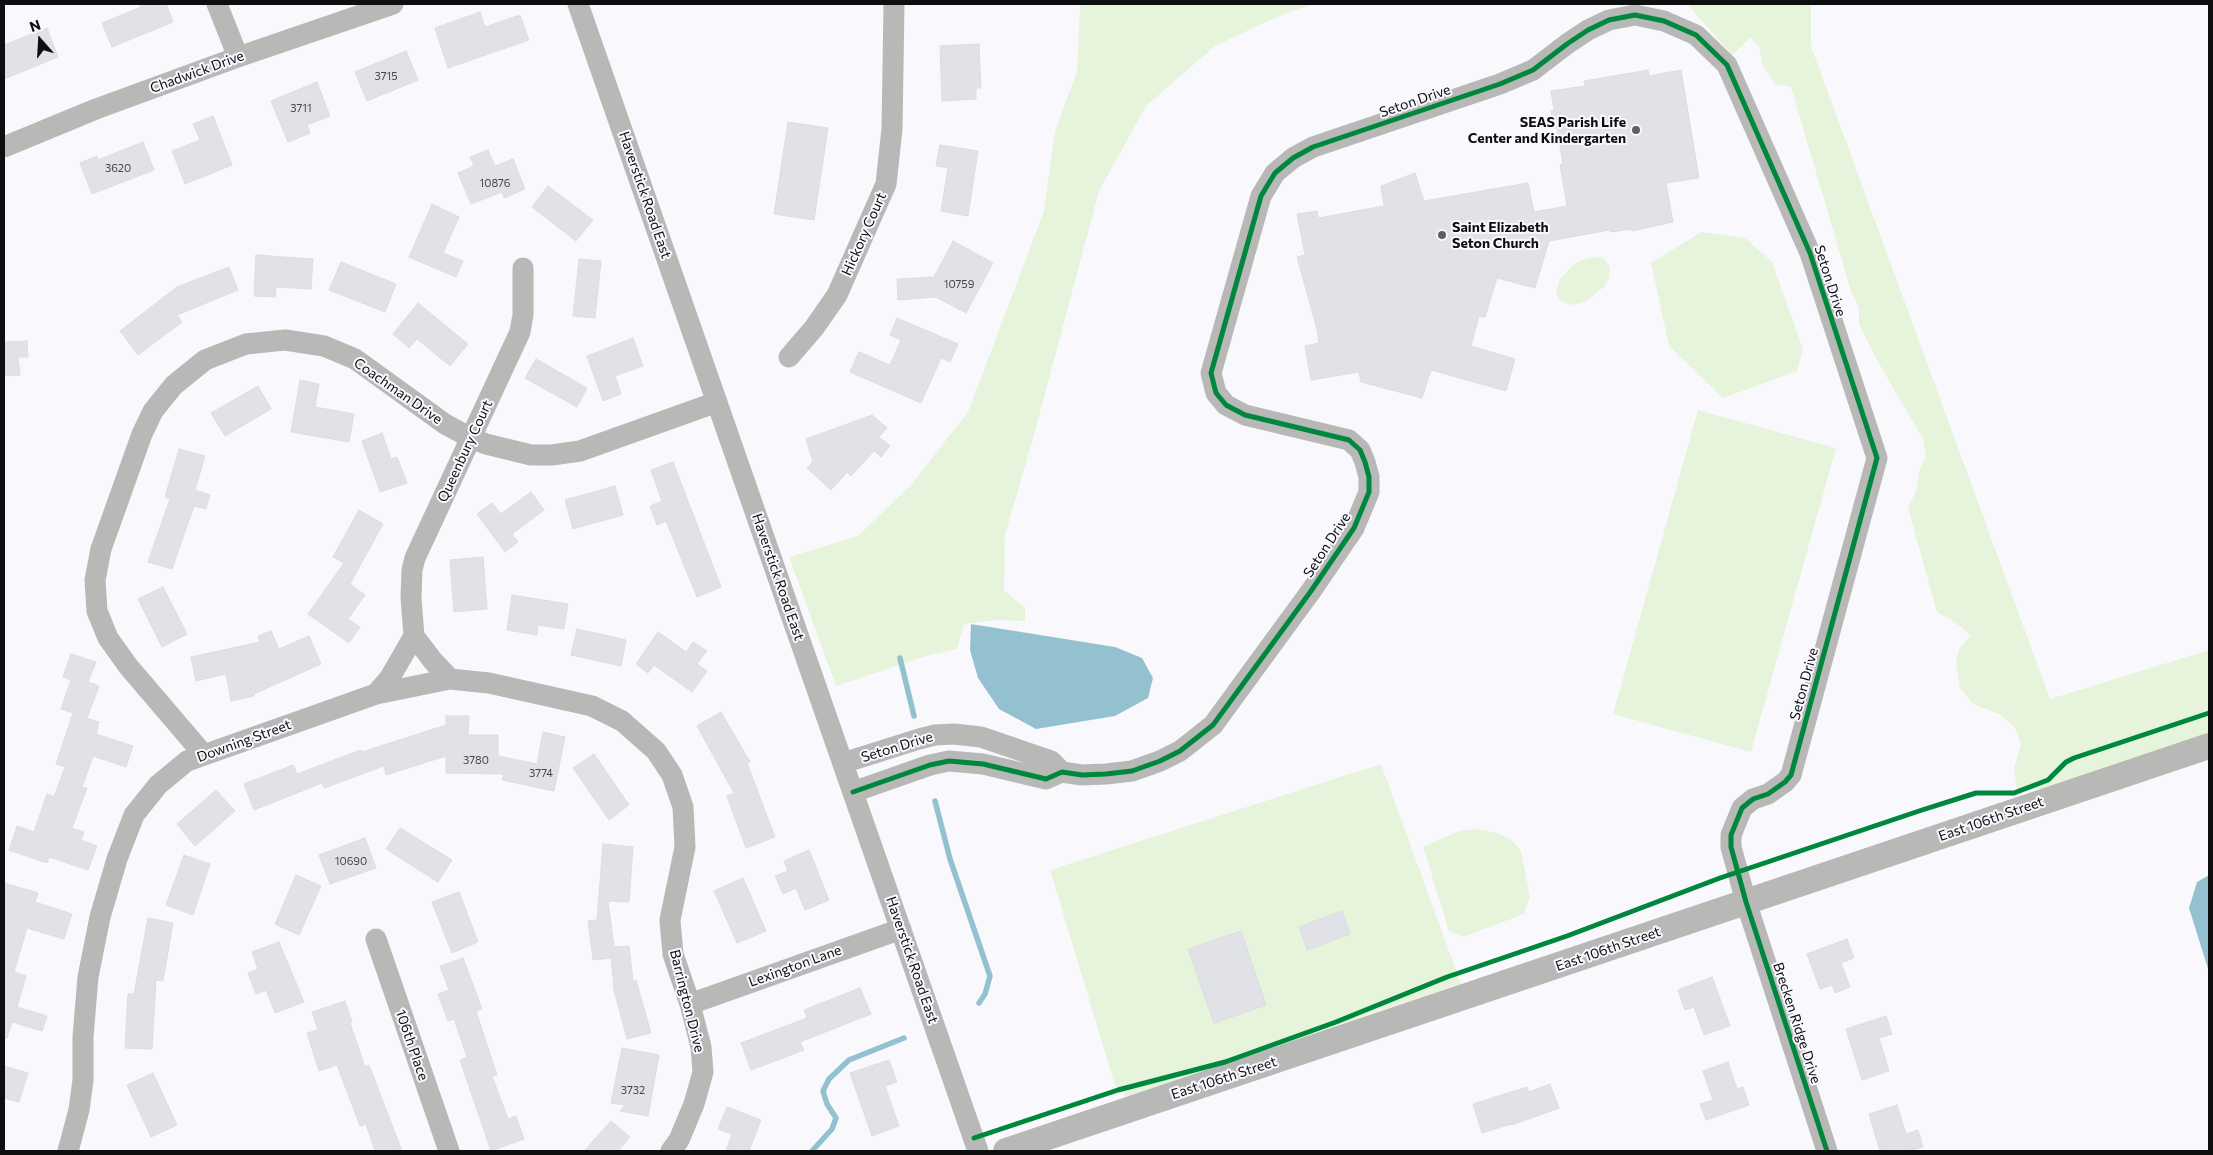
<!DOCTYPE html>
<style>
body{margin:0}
#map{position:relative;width:2213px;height:1155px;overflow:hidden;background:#f9f9fd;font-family:Commissioner,sans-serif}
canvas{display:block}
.frame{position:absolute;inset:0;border:5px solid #0d0e0f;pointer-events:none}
.north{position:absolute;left:15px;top:15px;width:50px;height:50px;-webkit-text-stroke:4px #f8f8fe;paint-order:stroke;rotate:341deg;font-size:14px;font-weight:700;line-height:20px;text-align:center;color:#0d0e0f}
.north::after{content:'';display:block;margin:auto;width:18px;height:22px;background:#0d0e0f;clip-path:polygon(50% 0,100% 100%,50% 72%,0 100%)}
</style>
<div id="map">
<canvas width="2213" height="1155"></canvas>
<div class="frame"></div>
<div class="north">N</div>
</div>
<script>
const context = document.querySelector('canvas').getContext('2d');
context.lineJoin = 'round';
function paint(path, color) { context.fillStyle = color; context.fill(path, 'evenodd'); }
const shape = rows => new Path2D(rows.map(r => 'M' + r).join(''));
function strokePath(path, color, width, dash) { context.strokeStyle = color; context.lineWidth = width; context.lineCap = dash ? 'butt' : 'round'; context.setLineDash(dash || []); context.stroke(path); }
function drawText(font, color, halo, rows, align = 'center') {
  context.font = font + ' Commissioner,sans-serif'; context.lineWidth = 4; context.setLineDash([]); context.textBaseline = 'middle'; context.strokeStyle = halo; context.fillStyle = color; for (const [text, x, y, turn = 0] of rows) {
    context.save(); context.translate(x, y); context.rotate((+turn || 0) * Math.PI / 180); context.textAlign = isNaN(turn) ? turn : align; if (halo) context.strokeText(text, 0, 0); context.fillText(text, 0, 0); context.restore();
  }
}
paint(shape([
 [1084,4,1313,4,1281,15,1215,46,1146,106,1099,191,1034,435,1005,535,1004,590,1025,608,1025,621,996,620,964,624,957,649,926,656,836,686,789,557,858,536,911,485,968,412,1044,211,1055,131,1077,71,1080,7],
 [1687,4,1811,4,1811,46,2050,699,2209,650,2209,735,2047,789,2017,790,2014,768,2021,744,2015,728,1999,714,1973,704,1960,688,1956,663,1959,649,1971,635,1952,620,1937,612,1908,508,1916,491,1920,468,1926,457,1923,439,1877,360,1859,324,1859,308,1851,291,1791,87,1775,84,1763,67,1759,46,1750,38,1732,55],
 [1701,232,1745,238,1772,262,1803,349,1797,371,1723,398,1669,346,1651,263],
 [1594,257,1603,258,1610,267,1609,278,1604,287,1585,302,1570,305,1560,301,1556,293,1560,279,1572,266,1581,260],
 [1698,410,1836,448,1751,752,1613,714],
 [1381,764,1461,984,1370,1014,1130,1099,1115,1085,1050,870],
 [1475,829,1494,832,1511,839,1521,851,1530,897,1524,914,1463,937,1449,931,1423,847,1459,831]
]), '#e6f4db');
paint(shape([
 [971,624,1115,647,1142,658,1153,678,1148,698,1115,716,1036,729,999,709,978,678,970,650],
 [2209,875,2209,972,2189,908,2197,882]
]), '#93c1d0');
strokePath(shape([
 [900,658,914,716],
 [935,801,950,859,990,976,985,994,979,1003],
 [812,1151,832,1129,836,1118,827,1104,823,1091,829,1079,849,1060,904,1038]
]), '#93c1d0', 5.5);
const building = shape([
 [140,4,166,4,173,22,112,47,102,23,141,7,140,4],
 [480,12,485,27,520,15,529,40,448,68,435,28,480,12],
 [47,28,58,57,4,79,4,45,47,28],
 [979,44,981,88,976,88,976,99,942,101,940,46,979,44],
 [406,51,418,80,367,101,355,72,406,51],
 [1648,70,1649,76,1681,70,1699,178,1666,183,1673,222,1632,231,1632,229,1611,232,1610,230,1549,241,1535,288,1497,278,1485,317,1479,316,1471,346,1515,359,1506,391,1431,370,1422,398,1361,382,1359,372,1311,380,1305,346,1319,343,1317,329,1297,257,1305,255,1297,214,1317,211,1318,218,1384,206,1381,186,1415,173,1424,201,1528,183,1534,212,1567,206,1560,165,1563,164,1557,128,1554,128,1551,111,1554,110,1551,91,1585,86,1584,81,1648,70],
 [317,82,330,116,307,125,310,133,288,142,271,101,317,82],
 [213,116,232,165,185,184,172,151,200,140,193,124,213,116],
 [788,122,828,128,814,220,774,214,788,122],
 [143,142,154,170,92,194,80,163,97,156,98,160,143,142],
 [940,145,978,151,968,216,941,211,948,168,936,166,940,145],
 [488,150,495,166,513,159,525,189,504,198,502,192,471,204,458,173,474,166,470,157,488,150],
 [548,186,593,220,576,241,532,207,548,186],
 [432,204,459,217,443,253,463,261,456,277,409,257,432,204],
 [953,241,993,263,966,313,936,297,898,300,897,279,934,277,953,241],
 [256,255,313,259,311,289,276,287,275,297,254,296,256,255],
 [579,259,601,261,595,318,573,316,579,259],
 [341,262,396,284,385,312,329,290,341,262],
 [229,267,238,290,177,315,182,322,138,355,120,331,177,287,229,267],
 [418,303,468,344,450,366,417,339,409,348,393,334,418,303],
 [897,318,958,344,950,362,941,358,921,403,850,372,859,352,890,365,901,340,890,335,897,318],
 [633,338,643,366,615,376,621,394,603,401,587,356,633,338],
 [27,341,28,357,18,357,20,375,4,376,4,342,27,341],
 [536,359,587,388,577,407,525,378,536,359],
 [300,380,319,384,315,407,354,414,349,442,291,432,300,380],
 [258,386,271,409,225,436,211,413,258,386],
 [872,415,887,428,879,437,890,446,881,457,874,451,851,476,847,472,831,490,807,468,813,462,806,439,872,415],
 [382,433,391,459,397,457,407,483,380,492,362,441,382,433],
 [179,449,205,456,195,490,210,495,206,509,194,506,172,569,148,562,170,499,165,497,179,449],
 [673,462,721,587,697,597,666,521,657,525,650,506,662,501,651,470,673,462],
 [615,486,623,515,573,529,565,500,615,486],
 [531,492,544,510,512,534,518,542,505,552,477,514,492,503,501,514,531,492],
 [359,510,383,524,350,584,365,595,348,619,360,627,349,643,308,614,344,563,333,557,359,510],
 [483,557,487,609,454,612,450,560,483,557],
 [163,587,187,634,162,647,138,599,163,587],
 [512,595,568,604,564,629,538,625,537,635,507,630,512,595],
 [577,629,626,640,621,666,571,655,577,629],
 [271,631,279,649,309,636,321,664,254,694,254,696,231,701,226,674,196,681,191,657,260,642,258,636,271,631],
 [658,632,686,652,693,642,707,651,697,664,707,671,692,692,654,665,648,673,636,664,658,632],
 [71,654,96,662,88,682,99,686,87,718,99,722,96,734,133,746,126,767,93,756,82,787,87,788,72,828,84,832,81,840,97,846,88,870,49,857,47,863,9,850,17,826,34,832,47,794,54,797,65,767,56,764,73,713,61,709,71,680,63,677,71,654],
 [721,712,750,762,747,763,775,837,746,848,727,796,734,793,697,726,721,712],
 [446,716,469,716,468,735,498,735,498,756,537,764,543,732,565,737,554,791,502,780,504,774,446,773,446,756,386,775,384,766,324,788,322,783,254,810,244,784,293,765,297,774,361,750,362,752,446,725,446,716],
 [594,754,629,805,609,820,573,768,594,754],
 [216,790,235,811,195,846,177,824,216,790],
 [400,828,452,860,438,882,386,849,400,828],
 [365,838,376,868,330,884,319,855,365,838],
 [603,844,633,847,629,902,608,901,614,947,629,946,633,981,636,980,651,1033,627,1039,613,986,614,986,611,958,593,960,588,921,597,920,603,844],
 [809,850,829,900,805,910,796,888,783,894,775,876,788,871,784,861,809,850],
 [184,855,210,864,193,915,166,905,184,855],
 [296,875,321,886,299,935,275,924,296,875],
 [743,878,766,931,737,943,714,891,743,878],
 [4,883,38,893,35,902,72,914,64,939,27,928,14,972,26,976,17,1007,47,1016,42,1031,12,1022,7,1038,4,1038,4,883],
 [459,892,478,942,452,953,432,902,459,892],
 [1342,911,1350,934,1307,950,1299,927,1342,911],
 [148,918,173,923,163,981,156,980,152,1049,125,1048,128,994,134,994,148,918],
 [1241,931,1266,1005,1214,1023,1188,949,1241,931],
 [1847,939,1854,958,1841,963,1850,987,1835,993,1832,985,1820,989,1807,954,1847,939],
 [279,942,304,1002,275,1013,266,990,256,994,248,973,258,969,252,952,279,942],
 [463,958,482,1009,476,1011,497,1075,492,1076,508,1119,516,1116,524,1139,491,1151,460,1060,467,1057,454,1019,448,1021,438,994,449,990,440,966,463,958],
 [1712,977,1730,1026,1704,1035,1694,1007,1685,1010,1678,990,1712,977],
 [860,988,871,1014,800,1042,804,1050,751,1070,741,1043,807,1018,804,1010,860,988],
 [345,1001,352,1022,350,1023,365,1067,369,1065,402,1151,375,1151,366,1124,360,1126,337,1065,319,1071,307,1033,318,1030,312,1012,345,1001],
 [1886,1016,1892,1034,1879,1038,1889,1071,1862,1080,1846,1029,1886,1016],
 [622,1048,659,1055,648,1116,620,1111,625,1105,611,1103,622,1048],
 [889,1060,897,1082,885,1086,899,1126,872,1136,850,1073,889,1060],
 [1728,1062,1737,1089,1743,1087,1749,1105,1706,1120,1700,1104,1713,1100,1703,1071,1728,1062],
 [4,1066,28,1073,19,1102,4,1098,4,1066],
 [153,1073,177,1125,151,1137,127,1085,153,1073],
 [1550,1084,1559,1108,1512,1125,1511,1124,1482,1133,1473,1104,1527,1087,1529,1092,1550,1084],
 [1897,1105,1906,1134,1918,1130,1923,1147,1909,1151,1880,1151,1869,1114,1897,1105],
 [727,1107,761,1120,749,1151,726,1151,732,1134,718,1129,727,1107],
 [611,1121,630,1137,618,1151,584,1151,611,1121]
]);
paint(building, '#e1e2e8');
strokePath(building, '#dddddf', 1);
strokePath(shape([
 [217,4,238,57],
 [578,4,978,1151],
 [4,147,96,109,238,57,393,4],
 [789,357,814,328,837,295,886,184,892,129,894,4],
 [450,679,433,661,414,636,411,598,412,570,415,558,520,332,523,315,523,268],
 [376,694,389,679,414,636],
 [204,755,128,666,108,638,97,611,95,580,101,549,142,434,153,411,174,385,205,360,246,344,285,340,324,346,355,359,445,424,471,438,486,444,531,455,552,455,580,451,717,402],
 [843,763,919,739,935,735,954,734,981,737,1051,761,1062,772],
 [853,792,930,765,949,761,983,764,1046,779,1062,772,1082,775,1106,774,1132,771,1160,761,1180,751,1213,725,1311,591,1354,528,1369,492,1369,477,1365,462,1360,450,1349,440,1245,415,1226,405,1216,393,1211,373,1261,196,1275,173,1293,158,1313,147,1500,84,1533,70,1567,44,1588,30,1609,20,1635,15,1664,21,1696,35,1727,65,1810,253,1877,458,1791,775,1785,782,1768,794,1753,799,1742,808,1731,835,1731,847,1746,902,1827,1151],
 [376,939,449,1151],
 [690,1004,901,929],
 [68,1151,79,1110,83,1080,83,1037,88,977,100,917,117,859,134,815,158,785,187,761,204,755,376,694,450,679,489,683,592,706,622,721,656,751,672,775,683,807,685,847,670,920,673,954,690,1004,701,1047,703,1072,694,1104,679,1140,671,1151]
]), '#b8b8b7', 21);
strokePath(shape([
 [1006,1151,2209,746]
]), '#b8b8b7', 26);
strokePath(shape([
 [853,792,930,765,949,761,983,764,1046,779,1062,772,1082,775,1106,774,1132,771,1160,761,1180,751,1213,725,1311,591,1354,528,1369,492,1369,477,1365,462,1360,450,1349,440,1245,415,1226,405,1216,393,1211,373,1261,196,1275,173,1293,158,1313,147,1500,84,1533,70,1567,44,1588,30,1609,20,1635,15,1664,21,1696,35,1727,65,1810,253,1877,458,1791,775,1785,782,1768,794,1753,799,1742,808,1731,835,1731,847,1746,902,1827,1151],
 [974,1138,1118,1090,1225,1062,1336,1022,1447,977,1567,936,1720,878,1922,810,1976,793,2014,793,2048,780,2066,762,2074,758,2209,713]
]), '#00873e', 5);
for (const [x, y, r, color] of [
 [1636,130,5,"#606062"],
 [1442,235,5,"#606062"]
]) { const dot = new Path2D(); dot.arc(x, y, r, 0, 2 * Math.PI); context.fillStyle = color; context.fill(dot); strokePath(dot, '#f8f8fe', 2); }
drawText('11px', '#464649', null, [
 ["3715",386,76],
 ["3711",301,108],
 ["3620",118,168],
 ["10876",495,183],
 ["10759",959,284],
 ["3780",476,760],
 ["3774",541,773],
 ["10690",351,861],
 ["3732",633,1090]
]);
drawText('14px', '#0d0e0f', '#f8f8fe', [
 ["Chadwick Drive",197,72,-20],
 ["Seton Drive",1415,101,-19],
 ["Haverstick Road East",645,195,71],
 ["Hickory Court",864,234,-66],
 ["Seton Drive",1830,281,72],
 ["Coachman Drive",398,391,35],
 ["Queenbury Court",465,451,-65],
 ["Seton Drive",1327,545,-57],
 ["Haverstick Road East",778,577,71],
 ["Seton Drive",1804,684,-75],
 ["Downing Street",244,741,-20],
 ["Seton Drive",897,747,-17],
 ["East 106th Street",1991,819,-19],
 ["East 106th Street",1608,949,-19],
 ["Haverstick Road East",912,960,71],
 ["Lexington Lane",795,966,-20],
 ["Barrington Drive",687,1001,76],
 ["Brecken Ridge Drive",1797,1023,72],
 ["106th Place",412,1045,71],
 ["East 106th Street",1224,1078,-18]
]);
drawText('bold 14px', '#0d0e0f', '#f8f8fe', [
 ["SEAS Parish Life",1626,122],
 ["Center and Kindergarten",1626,138],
 ["Saint Elizabeth",1452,227,"left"],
 ["Seton Church",1452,243,"left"]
], 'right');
</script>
